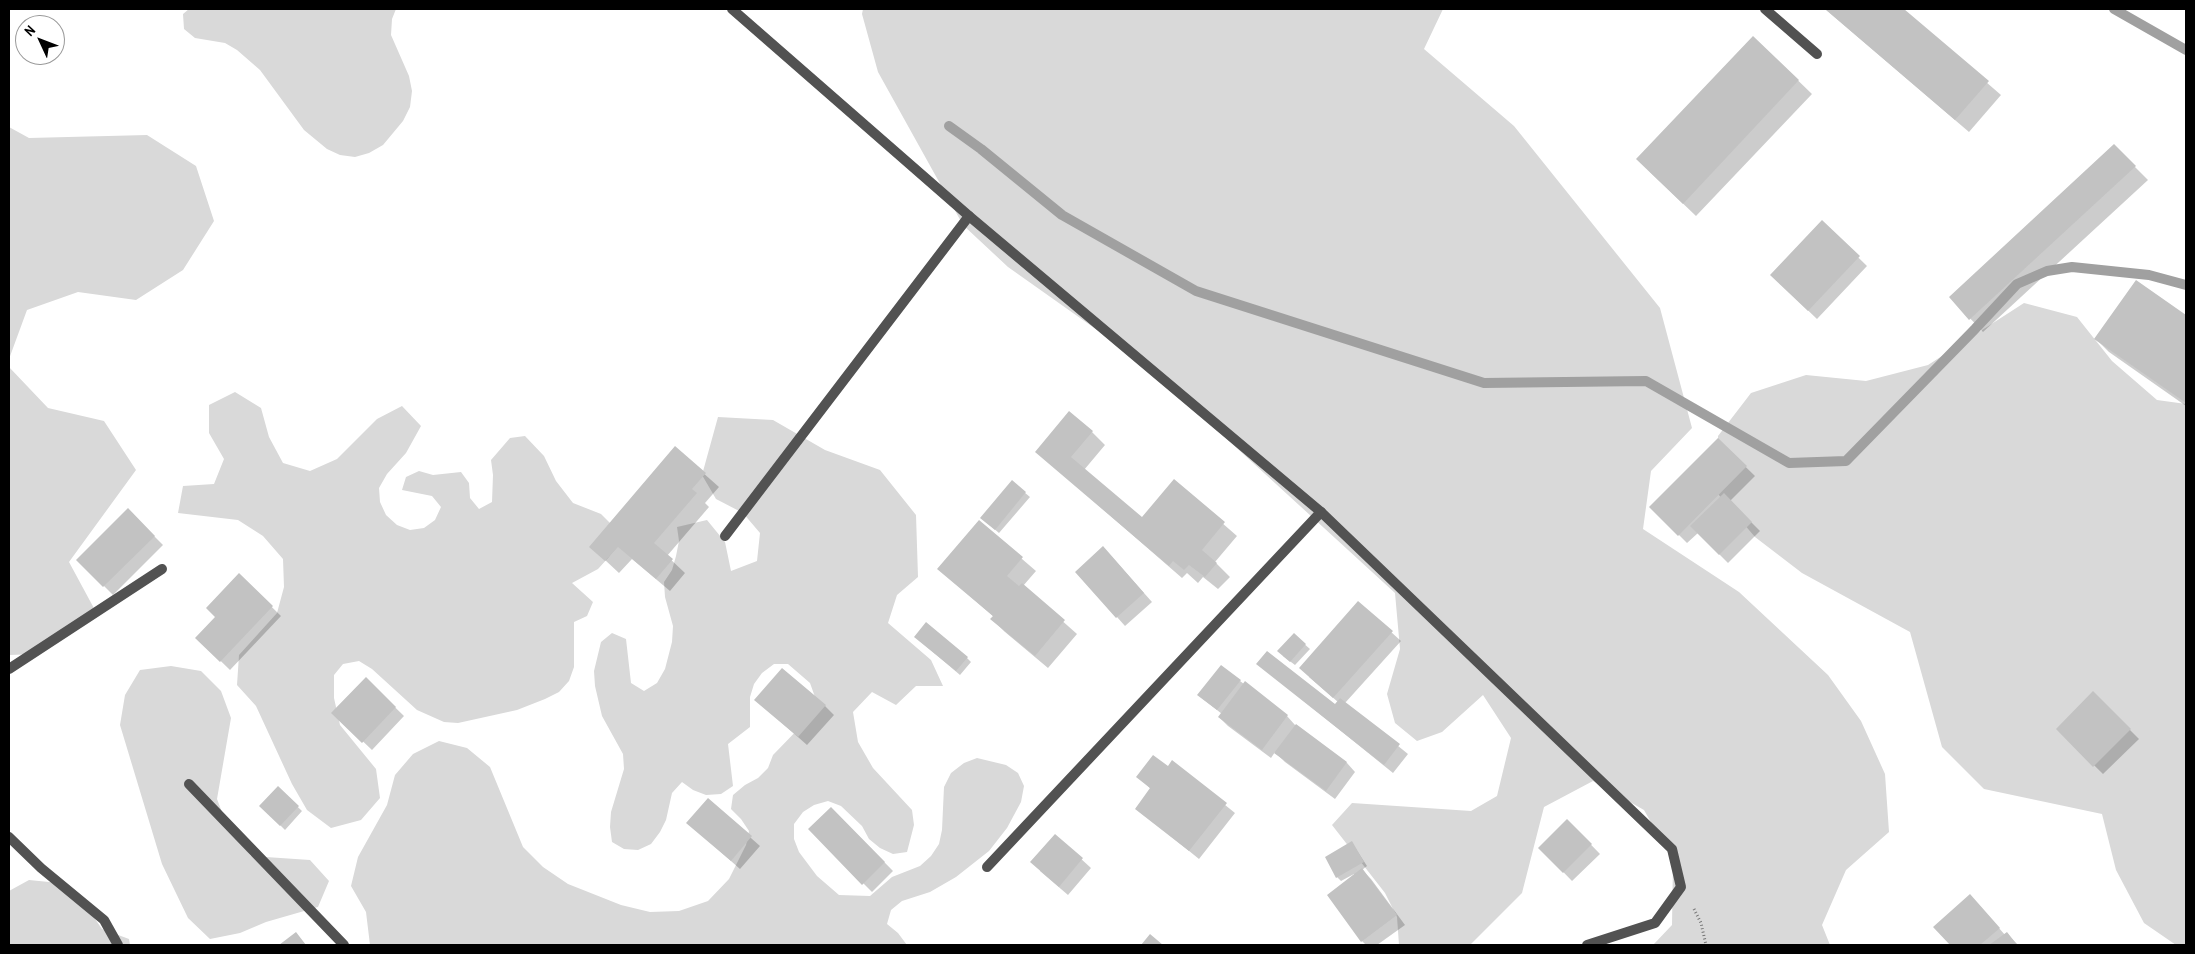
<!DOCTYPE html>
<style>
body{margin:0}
#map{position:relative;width:2195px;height:954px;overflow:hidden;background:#fff;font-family:"Archivo Narrow",sans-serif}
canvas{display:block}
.frame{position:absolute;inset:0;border:10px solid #000;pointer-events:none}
.north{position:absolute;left:15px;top:15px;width:50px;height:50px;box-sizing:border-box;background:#fff;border:1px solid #999;border-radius:50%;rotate:313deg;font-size:14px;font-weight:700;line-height:20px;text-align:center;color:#000}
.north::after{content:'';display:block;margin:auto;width:18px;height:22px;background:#000;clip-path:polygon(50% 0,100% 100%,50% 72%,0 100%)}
</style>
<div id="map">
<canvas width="2195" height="954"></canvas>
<div class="frame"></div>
<div class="north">N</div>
</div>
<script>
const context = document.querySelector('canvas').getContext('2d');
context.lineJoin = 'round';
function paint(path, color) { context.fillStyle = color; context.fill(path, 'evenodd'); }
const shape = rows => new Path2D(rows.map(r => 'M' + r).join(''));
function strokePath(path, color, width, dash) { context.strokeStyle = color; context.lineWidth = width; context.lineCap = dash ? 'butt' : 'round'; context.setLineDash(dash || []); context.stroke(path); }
paint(shape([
 [189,9,396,9,392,19,391,35,409,76,412,91,410,107,403,121,383,145,369,153,355,157,340,155,327,149,304,130,260,70,237,50,225,43,195,38,184,29,183,14],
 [863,9,1443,9,1424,49,1514,126,1660,308,1692,428,1651,471,1643,529,1739,592,1828,675,1861,721,1885,774,1889,832,1846,870,1822,925,1830,945,1653,945,1672,925,1673,861,1644,810,1593,781,1544,807,1522,893,1470,945,1399,945,1397,917,1385,893,1332,825,1352,803,1471,811,1497,796,1511,738,1483,695,1442,732,1417,741,1395,723,1387,694,1400,649,1395,593,1145,364,1008,267,963,225,878,72,862,14],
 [9,127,29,138,147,135,196,166,214,221,183,270,136,300,78,292,27,310,9,359],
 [2024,303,2077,317,2112,361,2157,400,2186,404,2186,945,2176,945,2144,923,2116,870,2102,814,1984,789,1942,747,1910,632,1802,573,1755,537,1718,494,1718,436,1751,393,1806,375,1866,381,1928,365],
 [9,367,48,408,104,421,136,470,69,562,96,612,37,654,9,655],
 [235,392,261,408,269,437,283,463,310,471,337,459,377,419,402,406,421,426,406,453,387,474,379,488,380,502,386,515,397,525,410,530,424,528,435,520,441,507,432,496,402,490,406,477,419,471,433,475,461,472,469,483,470,498,479,509,492,502,493,475,491,460,510,438,525,436,544,456,556,481,573,503,601,514,618,531,617,547,608,558,598,569,572,583,593,602,587,616,574,622,574,667,569,681,559,692,545,699,517,710,458,723,444,722,417,710,372,669,359,661,343,664,334,675,334,698,340,725,376,769,380,798,361,820,331,828,307,810,292,784,256,706,237,685,239,655,277,613,284,587,283,559,263,536,238,520,178,513,183,486,214,484,224,459,209,433,209,405],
 [718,417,773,420,825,450,880,470,916,515,918,577,897,595,888,623,931,660,943,686,916,686,896,705,872,692,853,712,858,742,873,768,912,810,914,825,907,852,893,854,880,848,869,839,862,826,841,806,828,801,814,805,803,812,794,824,794,839,799,852,817,876,839,895,870,896,892,877,920,866,931,856,939,844,942,830,944,787,951,773,964,763,977,758,1006,765,1018,773,1024,786,1021,802,1007,828,989,851,956,877,930,892,902,901,891,910,887,924,898,933,907,945,370,945,366,912,351,886,358,857,387,805,395,775,413,754,439,741,467,748,490,767,523,847,543,867,568,884,621,905,650,912,679,911,708,901,729,879,746,845,749,831,741,819,731,809,733,795,745,785,758,778,768,768,773,755,805,722,815,697,810,683,788,664,774,664,762,673,754,684,750,697,750,727,728,744,733,786,721,794,706,795,693,790,682,782,672,793,666,820,660,832,651,844,638,850,624,849,612,842,610,827,611,812,624,769,623,754,602,716,595,686,594,671,601,642,612,633,626,639,631,683,644,691,657,683,665,669,672,642,673,626,665,597,664,582,672,570,676,556,679,541,677,527,707,520,725,542,731,571,757,561,760,533,743,513,716,499,702,475],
 [171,666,201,671,221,691,231,718,217,799,228,828,251,856,310,860,329,881,318,907,266,922,240,933,210,939,188,918,162,864,120,725,125,695,140,670],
 [29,880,59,883,84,903,102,929,129,939,130,945,9,945,9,891]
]), '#d9d9d9');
paint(shape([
 [1825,9,1902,9,2001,95,1969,132],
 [1753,37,1812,94,1696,216,1650,172],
 [2127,159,2148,180,1983,332,1950,297],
 [1822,222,1867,266,1817,319,1771,275],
 [2136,281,2186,316,2186,406,2109,352,2096,339],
 [1092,432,1105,445,1084,470,1142,518,1174,481,1237,536,1215,562,1230,577,1218,589,1203,577,1198,583,1187,573,1182,578,1037,452],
 [1718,440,1755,476,1730,501,1760,531,1728,563,1698,533,1687,543,1651,507],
 [675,448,719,487,705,503,709,507,667,556,685,573,670,591,632,559,619,573,591,547],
 [1012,482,1030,497,999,533,986,522],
 [128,510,163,545,113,595,78,560],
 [979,522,1036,571,1023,586,1077,634,1048,668,1005,632,992,619,994,617,939,569],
 [1112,557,1152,602,1125,626,1117,617],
 [239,575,281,616,230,670,197,638,216,617],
 [1359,603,1401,641,1345,703,1408,754,1393,773,1258,664,1335,706,1338,702,1309,677],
 [1294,635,1310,649,1295,665,1283,656],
 [920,641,967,658,971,662,960,675],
 [366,679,404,716,372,750,333,713],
 [1240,681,1287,716,1295,725,1347,763,1355,772,1335,799,1285,762,1275,752,1271,758,1228,726,1219,717,1222,714,1203,699],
 [2093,693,2139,739,2103,774,2057,729],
 [756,700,825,706,834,715,807,745],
 [1172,762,1235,813,1199,859,1136,808,1151,789,1138,777,1168,768],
 [278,788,302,811,285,830,261,806],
 [708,800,760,846,740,869,688,823],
 [831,808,893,871,872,892,809,829],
 [1567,820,1600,854,1572,881,1540,848],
 [1055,835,1091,868,1068,895,1040,871],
 [1352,843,1367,866,1362,870,1371,879,1405,925,1377,945,1366,945,1362,941,1355,875,1354,874,1341,881,1337,877],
 [1979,905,2005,935,2007,933,2018,945,1951,945,1935,927]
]), '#0003');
strokePath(shape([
 [2114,9,2186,50],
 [949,126,981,149,1062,215,1196,291,1484,383,1646,381,1789,463,1846,461,1975,329,2017,284,2047,271,2072,267,2149,275,2186,285]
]), '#a0a0a0', 10);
paint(shape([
 [1825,9,1904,9,1989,81,1955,120],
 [1753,36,1799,80,1683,204,1636,159],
 [2114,144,2136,166,1969,320,1949,297],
 [1822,220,1860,256,1808,311,1770,275],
 [2136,280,2186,315,2186,403,2094,339],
 [1069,411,1093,431,1071,457,1142,517,1174,479,1225,522,1202,550,1217,563,1205,577,1189,565,1184,570,1173,561,1169,566,1035,452],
 [1718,438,1747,466,1678,536,1649,507],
 [675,446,706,473,692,489,697,493,654,543,673,559,656,579,618,547,605,561,589,547],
 [1012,480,1026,492,995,530,980,518],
 [1724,493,1752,522,1719,555,1690,526],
 [128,508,155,536,103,587,76,560],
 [979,520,1023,557,1007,576,1019,586,1022,583,1065,620,1035,656,990,619,993,616,937,569],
 [1103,546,1144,593,1116,618,1075,572],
 [239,573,273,606,220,662,195,638,215,617,206,608],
 [1358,601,1393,631,1333,698,1299,668],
 [926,622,968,657,956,671,914,637],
 [1294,633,1306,644,1290,662,1277,651],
 [1267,651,1335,704,1340,698,1400,744,1384,765,1256,664],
 [1221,665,1241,680,1217,710,1197,695],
 [782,668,826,705,798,737,754,700],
 [366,677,396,707,362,743,331,713],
 [1245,681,1288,715,1262,750,1218,717],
 [2093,691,2131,729,2093,767,2056,729],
 [1296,724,1347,762,1326,791,1274,753],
 [1153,755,1168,766,1172,760,1227,803,1189,851,1135,809,1150,788,1136,777],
 [278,786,299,806,280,826,259,806],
 [708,798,752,836,731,861,686,823],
 [831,807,885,862,862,885,808,829],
 [1567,819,1592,844,1563,873,1538,848],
 [1055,834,1083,858,1059,887,1030,862],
 [1352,841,1364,862,1336,878,1325,857],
 [1362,868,1397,915,1361,942,1327,895],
 [1970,894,2000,928,1980,945,1950,945,1933,927],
 [296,932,306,945,279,945],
 [2007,932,2017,945,1989,945],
 [1150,934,1163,945,1141,945]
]), '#c2c2c2');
strokePath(shape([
 [1694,909,1701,923,1706,945]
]), '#747474', 3, [1, 2.5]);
strokePath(shape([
 [1765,9,1817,54],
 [725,536,969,216],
 [9,669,162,569],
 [189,784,344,945],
 [9,837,41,868,104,920,118,945],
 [987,867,1321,512]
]), '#525252', 10);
strokePath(shape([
 [732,9,969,216,1321,512,1672,849,1681,887,1655,923,1587,945]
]), '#525252', 10);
</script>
